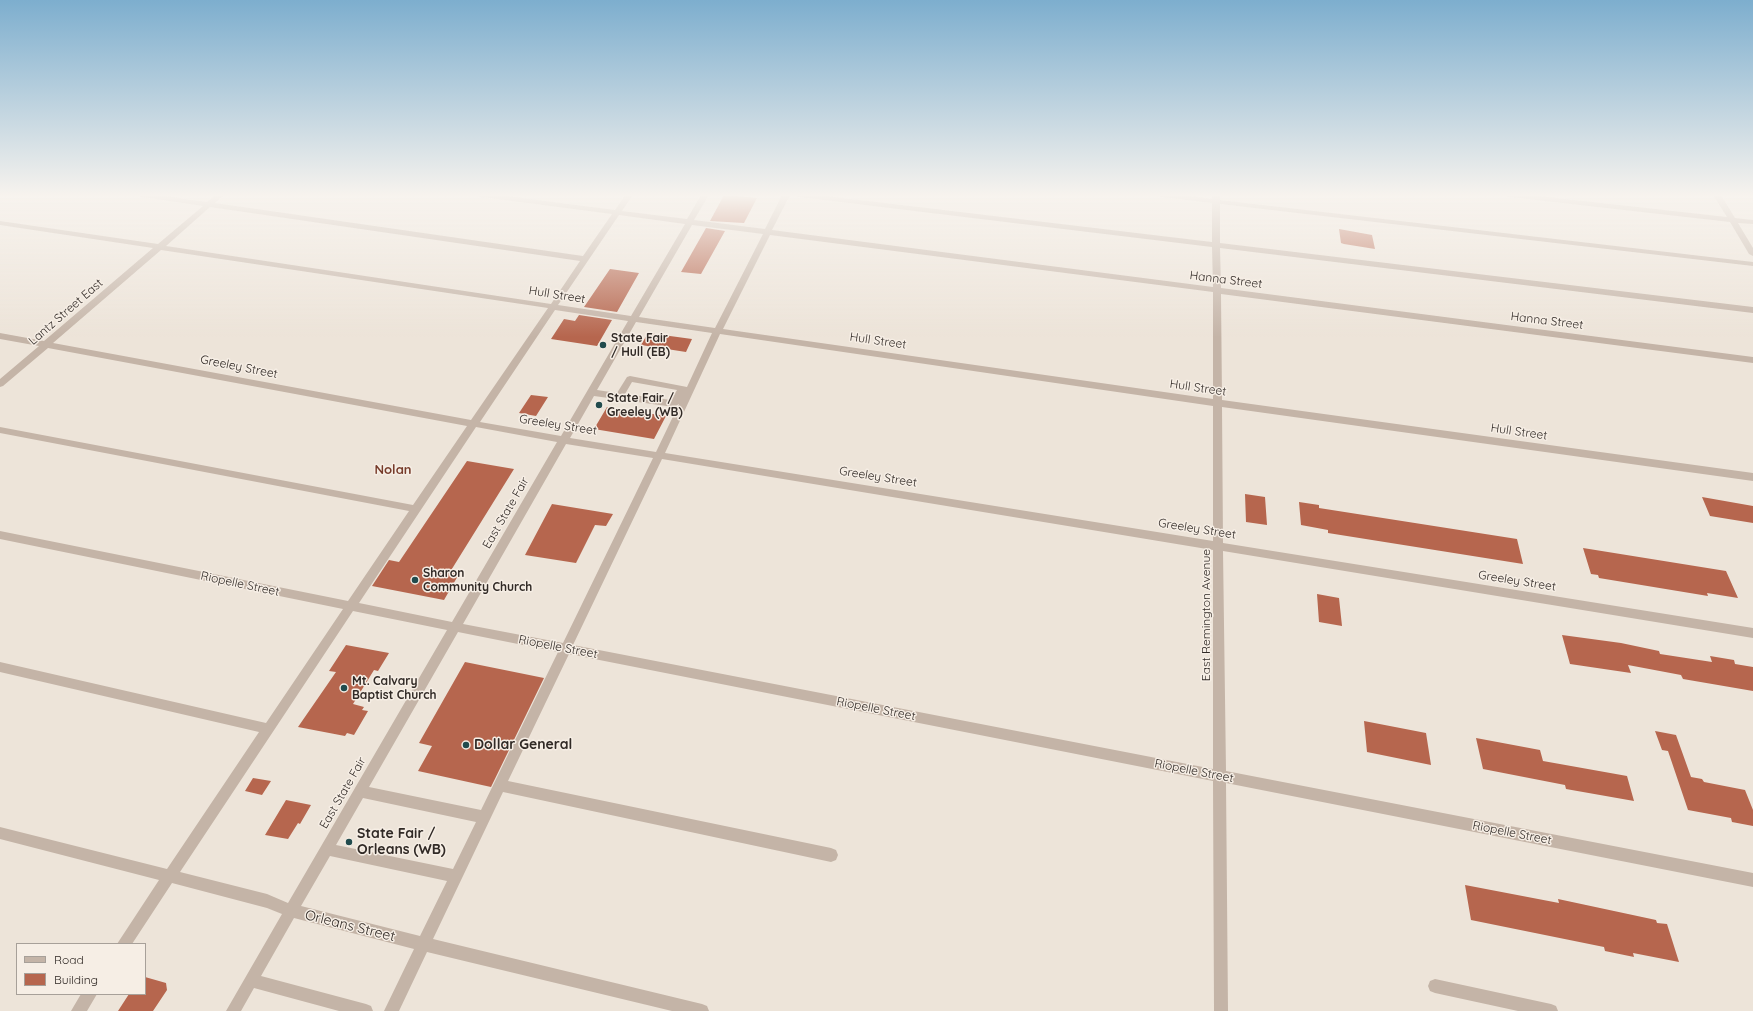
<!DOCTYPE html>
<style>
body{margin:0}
#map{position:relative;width:1753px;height:1011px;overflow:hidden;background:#ede4d9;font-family:Quicksand,sans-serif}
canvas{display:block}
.legend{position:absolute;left:16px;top:943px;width:130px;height:52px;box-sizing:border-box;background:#f6eee5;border:1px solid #a7a099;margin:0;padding:5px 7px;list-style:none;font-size:12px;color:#312a26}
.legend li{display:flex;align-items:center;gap:8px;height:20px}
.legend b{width:20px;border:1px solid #a7a099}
</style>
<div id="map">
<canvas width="1753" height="1011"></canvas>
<ul class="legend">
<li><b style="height:5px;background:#c4b4a7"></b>Road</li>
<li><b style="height:11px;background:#b6664e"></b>Building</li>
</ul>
</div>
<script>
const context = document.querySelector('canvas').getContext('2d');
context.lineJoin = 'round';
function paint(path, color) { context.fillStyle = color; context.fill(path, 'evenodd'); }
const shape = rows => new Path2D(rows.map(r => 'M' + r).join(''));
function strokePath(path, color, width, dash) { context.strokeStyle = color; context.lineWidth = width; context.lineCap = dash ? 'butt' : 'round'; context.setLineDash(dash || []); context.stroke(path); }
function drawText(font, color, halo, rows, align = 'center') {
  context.font = font + ' Quicksand,sans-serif'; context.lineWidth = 3; context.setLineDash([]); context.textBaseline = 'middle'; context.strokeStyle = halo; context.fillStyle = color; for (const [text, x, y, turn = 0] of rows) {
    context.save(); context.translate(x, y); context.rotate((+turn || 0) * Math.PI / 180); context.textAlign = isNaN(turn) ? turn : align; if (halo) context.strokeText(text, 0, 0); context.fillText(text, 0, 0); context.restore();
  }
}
paint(shape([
 [724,195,757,198,744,223,710,221],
 [706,228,725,231,701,274,681,272],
 [1339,229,1372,235,1375,249,1344,244,1341,243],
 [610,269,639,273,617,312,584,307],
 [579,315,612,320,597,346,551,339,564,319,575,321],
 [648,333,692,339,686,352,641,345],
 [531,395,548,397,536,416,519,413],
 [607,407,666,416,654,439,594,429],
 [467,461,514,469,450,572,459,574,444,600,372,586,389,560,399,562],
 [1245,494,1265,497,1267,525,1246,522],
 [1702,497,1753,506,1753,523,1710,516],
 [1299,502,1319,505,1319,508,1517,539,1523,564,1328,533,1328,530,1301,525],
 [552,504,613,514,606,526,595,525,576,563,525,555],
 [1583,548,1726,571,1738,598,1707,593,1708,596,1599,578,1598,575,1591,574],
 [1317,594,1339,598,1342,626,1319,622],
 [1562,635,1621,643,1659,651,1660,654,1712,662,1710,656,1734,660,1735,664,1753,667,1753,691,1683,679,1681,675,1628,665,1631,673,1570,664],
 [346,645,389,653,378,671,374,670,353,704,364,707,362,710,368,711,354,735,347,733,345,736,298,727,336,672,329,671],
 [465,662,544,678,491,787,418,771,432,746,419,743],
 [1364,721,1426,733,1431,765,1367,752],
 [1655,731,1676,735,1691,777,1702,779,1704,782,1745,790,1753,810,1753,826,1732,822,1731,818,1688,810,1668,751,1662,750],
 [1476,738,1540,750,1543,761,1627,776,1634,801,1566,789,1565,785,1483,769],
 [253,778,271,781,262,795,245,791],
 [286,800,311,805,300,824,298,823,288,839,265,835],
 [1465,885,1559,903,1558,899,1656,920,1657,923,1667,924,1679,962,1633,953,1634,957,1605,951,1604,947,1471,920],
 [145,977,166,983,167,990,153,1011,118,1011,129,994,145,994]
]), '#b6664e');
paint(shape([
 [138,195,158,195,207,202,215,195,224,195,215,203,583,256,612,214,481,197,477,195,499,195,615,210,625,195,633,195,622,211,687,219,701,195,709,195,694,220,765,229,782,195,790,195,772,230,1213,287,1212,247,799,197,795,195,818,195,1212,242,1212,203,1162,197,1158,195,1182,195,1212,199,1212,195,1220,195,1220,200,1753,262,1753,266,1220,204,1220,243,1753,307,1753,313,1220,248,1221,288,1753,357,1753,363,1221,294,1222,400,1753,473,1753,481,1222,407,1223,543,1753,628,1753,638,1223,551,1226,771,1753,873,1753,887,1226,783,1228,1011,1214,1011,1213,781,569,654,508,781,831,848,836,850,838,855,836,860,831,862,503,792,433,939,702,1004,707,1006,709,1011,672,1011,427,952,399,1011,384,1011,414,949,294,918,261,976,366,1004,371,1006,373,1011,339,1011,254,988,241,1011,226,1011,282,914,267,908,172,883,132,944,117,944,159,880,0,839,0,827,167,869,259,732,0,672,0,662,266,723,343,609,0,539,0,531,348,601,409,511,0,433,0,427,413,505,467,426,48,348,3,386,0,387,0,379,39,346,0,339,0,333,44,341,153,248,0,225,0,221,158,244,203,206,142,197,138,195],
 [210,207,580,261,551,304,166,246,210,207],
 [619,215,685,224,631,316,558,305,619,215],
 [692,225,763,234,715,328,639,317,692,225],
 [770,235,1213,292,1213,399,723,329,770,235],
 [161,250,548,308,471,420,53,343,161,250],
 [555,310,628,321,561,436,480,422,555,310],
 [636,322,712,333,687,387,630,376,627,377,617,393,597,390,636,322],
 [720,334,1213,406,1213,541,665,453,720,334],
 [632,382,677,390,671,400,625,394,632,382],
 [594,396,674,407,679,404,656,452,570,438,594,396],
 [476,427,557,442,452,622,359,603,476,427],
 [566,444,653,458,563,643,463,624,566,444],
 [662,459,1213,550,1213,769,573,645,662,459],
 [353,611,447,630,288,903,267,894,180,872,353,611],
 [458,632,558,652,481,810,369,787,458,632],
 [363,798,476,822,453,869,336,845,363,798],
 [330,856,447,881,420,936,301,906,330,856],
 [1505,195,1530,195,1727,217,1713,195,1721,195,1735,218,1753,220,1753,224,1738,223,1753,248,1753,256,1749,254,1730,222,1509,197,1505,195],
 [1435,979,1551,1004,1556,1006,1558,1011,1518,1011,1435,993,1430,991,1428,986,1430,981,1435,979],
 [81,994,97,994,87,1011,71,1011,81,994]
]), '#c4b4a7');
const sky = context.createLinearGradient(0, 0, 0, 337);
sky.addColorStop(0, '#7daece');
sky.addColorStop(0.58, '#f7f3ee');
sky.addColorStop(1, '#f7f3ee00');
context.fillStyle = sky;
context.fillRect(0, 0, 1753, 337);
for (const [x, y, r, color] of [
 [603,345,4,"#214b4d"],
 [599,405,4,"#214b4d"],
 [415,580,4,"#214b4d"],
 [344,688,4,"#214b4d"],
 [466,745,4,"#214b4d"],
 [349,842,4,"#214b4d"]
]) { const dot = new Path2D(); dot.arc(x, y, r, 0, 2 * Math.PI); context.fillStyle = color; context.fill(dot); strokePath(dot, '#f6eee5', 1.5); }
drawText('12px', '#312a26', '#f6eee5', [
 ["Hanna Street",1226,280,7],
 ["Hull Street",557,295,9],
 ["Lantz Street East",66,312,-41],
 ["Hanna Street",1547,321,7],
 ["Hull Street",878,341,8],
 ["Greeley Street",239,367,11],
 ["Hull Street",1198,388,8],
 ["Greeley Street",558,425,9],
 ["Hull Street",1519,432,8],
 ["Greeley Street",878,477,9],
 ["East State Fair",506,513,-60],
 ["Greeley Street",1197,529,9],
 ["Greeley Street",1517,581,9],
 ["Riopelle Street",240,584,12],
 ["East Remington Avenue",1206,615,-90],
 ["Riopelle Street",558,647,11],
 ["Riopelle Street",876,709,11],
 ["Riopelle Street",1194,771,11],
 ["East State Fair",343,793,-60],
 ["Riopelle Street",1512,833,11]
]);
drawText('bold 12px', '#312a26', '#f6eee5', [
 ["State Fair",611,338],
 ["/ Hull (EB)",611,352],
 ["State Fair /",607,398],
 ["Greeley (WB)",607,412],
 ["Sharon",423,573],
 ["Community Church",423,587],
 ["Mt. Calvary",352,681],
 ["Baptist Church",352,695]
], 'left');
drawText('bold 13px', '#763b2a', '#f6eee5', [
 ["Nolan",393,470]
]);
drawText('bold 14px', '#312a26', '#f6eee5', [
 ["Dollar General",474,745],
 ["State Fair /",357,834],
 ["Orleans (WB)",357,850]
], 'left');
drawText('14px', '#312a26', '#f6eee5', [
 ["Orleans Street",350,926,14]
]);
</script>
